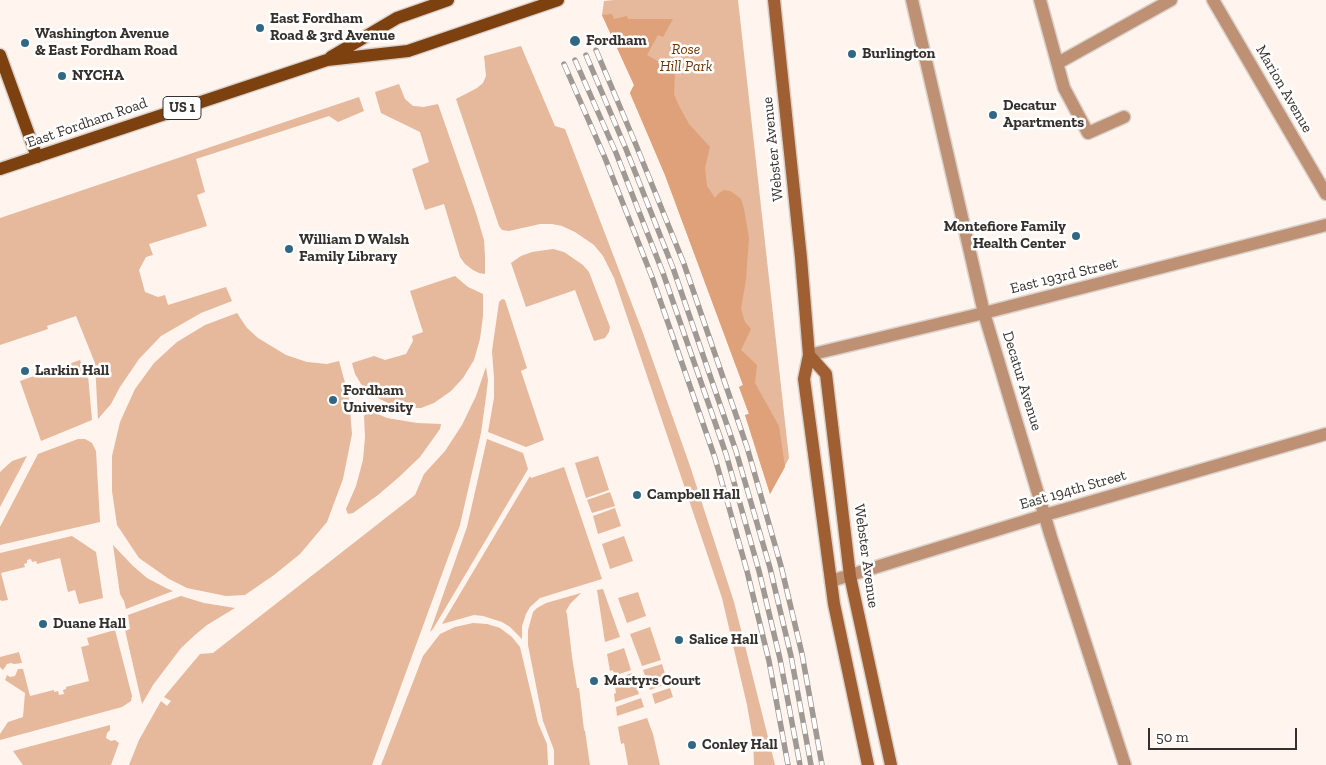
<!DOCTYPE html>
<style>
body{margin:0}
#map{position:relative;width:1326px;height:765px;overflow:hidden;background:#fff4ee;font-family:"Zilla Slab",serif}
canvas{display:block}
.scale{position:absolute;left:1148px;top:728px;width:149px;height:22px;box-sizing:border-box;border:2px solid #36302c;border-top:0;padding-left:6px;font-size:15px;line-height:18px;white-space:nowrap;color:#36302c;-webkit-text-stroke:4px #fff;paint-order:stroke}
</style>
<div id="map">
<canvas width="1326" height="765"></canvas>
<div class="scale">50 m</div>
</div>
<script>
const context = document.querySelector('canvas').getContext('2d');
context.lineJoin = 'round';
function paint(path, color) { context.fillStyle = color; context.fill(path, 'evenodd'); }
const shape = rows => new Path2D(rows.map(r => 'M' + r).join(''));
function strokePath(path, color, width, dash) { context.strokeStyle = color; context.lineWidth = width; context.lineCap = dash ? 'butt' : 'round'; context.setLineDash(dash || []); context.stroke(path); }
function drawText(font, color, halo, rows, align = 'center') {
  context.font = font + ' "Zilla Slab",serif'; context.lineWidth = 5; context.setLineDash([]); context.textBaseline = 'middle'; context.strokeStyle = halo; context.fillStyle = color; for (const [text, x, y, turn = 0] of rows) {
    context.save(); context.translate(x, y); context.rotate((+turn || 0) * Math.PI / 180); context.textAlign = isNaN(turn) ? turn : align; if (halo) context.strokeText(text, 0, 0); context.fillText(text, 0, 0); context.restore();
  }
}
paint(shape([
 [614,0,738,0,789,458,770,494,745,415,749,414,739,387,743,385,665,175,630,93,634,85,602,15,604,1],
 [521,46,555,126,565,129,643,333,690,466,734,602,775,765,754,765,753,739,747,705,722,598,614,278,603,256,594,245,575,232,562,226,552,224,540,224,509,231,502,230,499,226,456,99,477,88,483,83,486,76,484,56],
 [399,84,405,99,413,106,424,107,438,104,476,213,484,240,485,257,485,274,479,273,473,270,465,264,460,257,444,204,425,210,412,169,429,162,420,132,381,113,375,92],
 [359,97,364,111,338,122,329,116,196,159,205,192,197,195,207,226,149,244,153,255,146,257,139,270,145,292,158,297,165,295,168,305,226,287,232,301,201,313,161,336,139,359,120,387,111,404,98,419,95,363,76,316,47,326,48,329,0,345,0,218],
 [553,249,564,252,583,265,589,272,610,327,609,332,605,338,594,341,575,290,526,307,511,263,521,256,532,252],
 [455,276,468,287,483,294,483,316,480,339,474,360,463,378,451,391,434,403,421,408,407,408,392,405,370,394,361,384,355,374,352,363,374,356,385,360,406,354,413,341,412,336,423,332,410,291],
 [502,299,505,300,527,368,521,371,544,440,526,447,488,432,494,398,494,377,492,351,499,302],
 [237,313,247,328,258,338,286,355,307,362,327,364,339,361,349,397,352,434,343,479,327,522,300,554,274,575,245,595,226,596,187,588,169,579,139,558,117,525,112,491,112,456,120,422,135,389,154,363,177,342,205,325],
 [80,360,82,365,87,364,92,420,41,441,20,381],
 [486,367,488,380,486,397,481,433,460,525,372,765,129,765,139,740,161,701,167,706,171,701,164,697,200,654,213,653,415,495,424,474,445,451,462,425,476,396],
 [367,411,371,411,387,418,417,423,441,424,440,429,420,457,399,477,378,495,353,513,348,514,346,509,356,486,363,460,365,437,364,416],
 [78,439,85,439,92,443,96,451,100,522,0,545,0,527,38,454],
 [487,439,523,453,528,469,433,629,430,632,467,527],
 [27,456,0,507,0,472,12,461],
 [598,456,609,490,586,498,575,463],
 [564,467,602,579,540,598,530,607,526,614,522,626,522,639,510,627,502,622,483,616,474,615,442,624,530,476,531,478],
 [610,492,615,506,592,513,587,500],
 [615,508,621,526,598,534,593,516],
 [72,536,96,552,103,598,79,604,75,590,68,592,60,558,37,564,36,561,32,562,31,559,27,560,27,563,24,564,25,567,1,573,8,600,2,601,0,600,0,553],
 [624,536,633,561,610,569,602,544],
 [113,545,133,566,147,578,166,588,173,591,126,609,124,601,120,594],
 [603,589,620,637,605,642,597,590],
 [638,592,646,616,627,623,618,598],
 [581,593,570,604,566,611,567,614,572,657,577,688,579,688,584,730,585,731,590,765,554,765,554,750,543,721,528,645,528,630,533,612,537,608,546,603],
 [181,596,204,603,235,608,207,625,195,635,181,648,153,685,142,704,125,630,130,629,128,615],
 [473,623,487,624,500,628,512,637,520,647,538,723,547,744,548,765,381,765,423,656,440,634,455,627],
 [650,627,661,660,642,666,630,634],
 [115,630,132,696,131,701,122,707,0,740,0,734,8,722,23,717,25,693,5,680,7,675,10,677,15,676,18,669,23,669,30,696,54,690,54,692,58,691,59,695,64,694,63,690,66,689,66,687,89,681,81,647,89,645,87,638],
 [624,648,631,670,614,676,613,670,610,671,607,654],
 [19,652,22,663,14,664,11,663,7,664,3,670,0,667,0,657],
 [662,664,668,683,650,690,643,670],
 [632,673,639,694,615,702,614,694,616,693,614,680],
 [670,688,673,697,655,704,652,694],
 [641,698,644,707,617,716,616,707],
 [647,718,653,734,660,765,628,765,624,743,621,744,618,727],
 [110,725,110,730,107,733,106,738,111,741,115,740,119,743,111,765,23,765,13,751]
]), '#e6b89c');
paint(shape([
 [612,14,614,19,627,16,628,19,673,19,663,37,658,35,647,55,675,71,674,94,678,104,689,124,710,147,705,168,707,186,715,198,719,193,724,190,730,191,736,195,741,199,744,209,749,238,746,279,741,309,745,322,751,329,741,350,757,365,755,383,779,426,785,467,770,494,745,415,749,414,739,387,743,385,665,175,630,93,634,85,602,15]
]), '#dfa17a');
const street = shape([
 [912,0,984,313,1051,537,1125,765],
 [1040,0,1064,88,1088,133,1124,117],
 [1213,0,1326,194],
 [1058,63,1171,0],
 [809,355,984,313,1326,225],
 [831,581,1045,515,1326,434]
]);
const secondary = shape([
 [774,0,801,258,809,355,804,379,834,604,868,765],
 [809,355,826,374,850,576,891,765]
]);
const primary = shape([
 [0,55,37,157],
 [331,57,397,18,448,0],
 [0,169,327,60,408,51,558,0]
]);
strokePath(street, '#dbd1cb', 15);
strokePath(secondary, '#dbd1cb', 15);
strokePath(primary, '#dbd1cb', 15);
strokePath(street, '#be9174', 12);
strokePath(secondary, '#9f5f32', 12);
strokePath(primary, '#7d400f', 12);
const rail = shape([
 [596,50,636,145,684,264,747,447,781,566,802,654,822,765],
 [586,55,626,149,673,268,736,451,770,568,791,656,811,765],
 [575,60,616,153,663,273,726,454,759,571,780,659,800,765],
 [564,64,605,158,652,277,715,458,747,571,769,661,788,765]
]);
strokePath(rail, '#a09893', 5.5);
strokePath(rail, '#fff', 4, [11]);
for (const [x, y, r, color] of [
 [260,28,5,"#316782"],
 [575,41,6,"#316782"],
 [25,43,5,"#316782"],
 [852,54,5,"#316782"],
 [62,76,5,"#316782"],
 [993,115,5,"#316782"],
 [1076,236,5,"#316782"],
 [289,249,5,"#316782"],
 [25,371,5,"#316782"],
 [333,400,5,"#316782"],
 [637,495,5,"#316782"],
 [43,624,5,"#316782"],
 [679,640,5,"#316782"],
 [594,681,5,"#316782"],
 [692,745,5,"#316782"]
]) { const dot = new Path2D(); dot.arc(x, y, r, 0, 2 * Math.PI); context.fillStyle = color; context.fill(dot); strokePath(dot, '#fff', 2); }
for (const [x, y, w] of [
 [182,108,38]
]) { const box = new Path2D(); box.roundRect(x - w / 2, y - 11.5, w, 23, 4); context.fillStyle = '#fff'; context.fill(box); strokePath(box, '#36302c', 1); }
drawText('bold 14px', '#36302c', null, [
 ["US 1",182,108]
]);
drawText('bold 15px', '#36302c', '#fff', [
 ["East Fordham",270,19],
 ["Road & 3rd Avenue",270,36],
 ["Washington Avenue",35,34],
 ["& East Fordham Road",35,51],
 ["Fordham",586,41],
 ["Burlington",862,54],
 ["NYCHA",72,76],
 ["Decatur",1003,106],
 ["Apartments",1003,123],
 ["Montefiore Family",1066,227,"right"],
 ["Health Center",1066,244,"right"],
 ["William D Walsh",299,240],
 ["Family Library",299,257],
 ["Larkin Hall",35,371],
 ["Fordham",343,391],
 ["University",343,408],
 ["Campbell Hall",647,495],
 ["Duane Hall",53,624],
 ["Salice Hall",689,640],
 ["Martyrs Court",604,681],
 ["Conley Hall",702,745]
], 'left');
drawText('italic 15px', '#6e3606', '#fff', [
 ["Rose",686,50],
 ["Hill Park",686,67]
]);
drawText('15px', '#36302c', '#fff', [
 ["Marion Avenue",1284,89,60],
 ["East Fordham Road",87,123,-19],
 ["Webster Avenue",773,149,-96],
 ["East 193rd Street",1064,276,-14],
 ["Decatur Avenue",1022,381,73],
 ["East 194th Street",1073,490,-16],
 ["Webster Avenue",866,556,82]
]);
</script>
